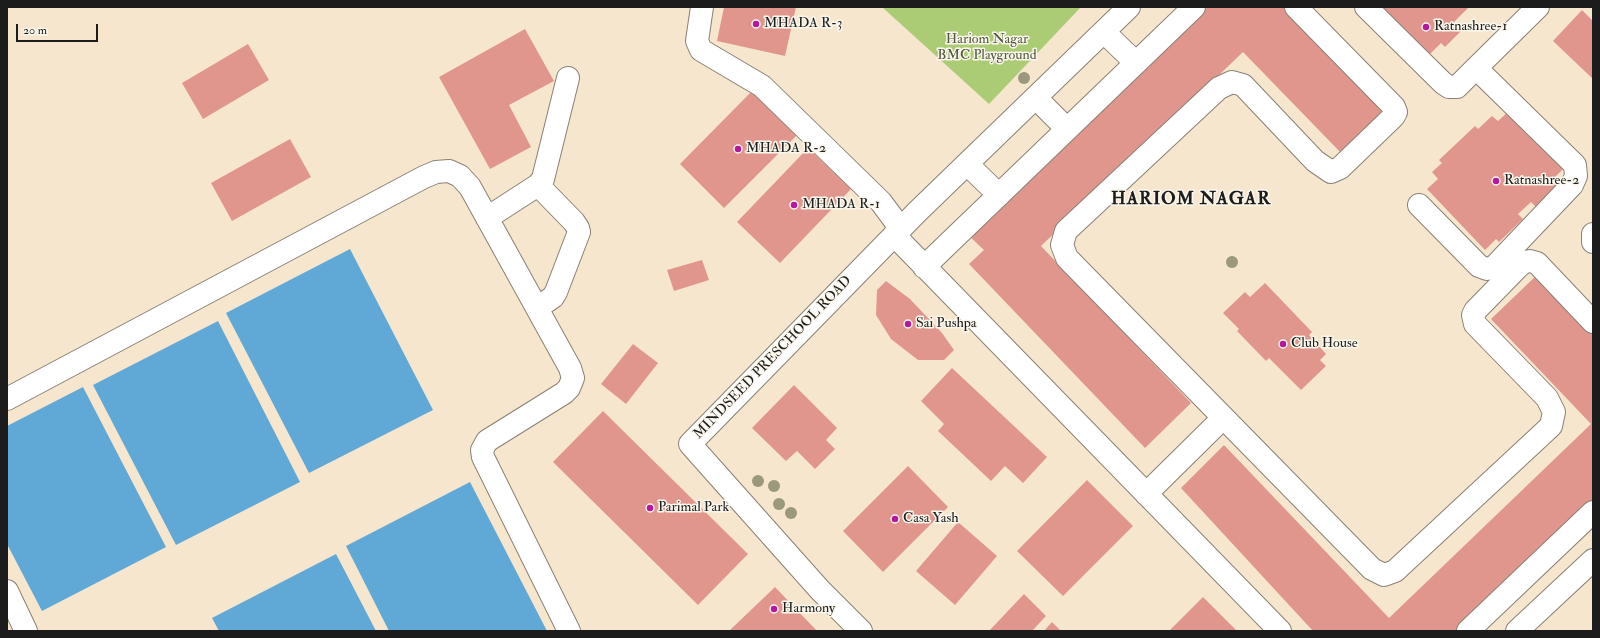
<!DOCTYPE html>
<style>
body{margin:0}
#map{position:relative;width:1600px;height:638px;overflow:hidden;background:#f6e6ce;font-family:"IM FELL Double Pica",serif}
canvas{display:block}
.frame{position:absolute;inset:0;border:8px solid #1c1c1c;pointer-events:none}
.scale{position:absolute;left:16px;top:24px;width:82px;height:18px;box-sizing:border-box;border:2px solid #1c1c1c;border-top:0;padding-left:5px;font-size:12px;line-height:14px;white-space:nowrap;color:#1c1c1c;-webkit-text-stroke:3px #fbf7ec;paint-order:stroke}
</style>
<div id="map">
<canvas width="1600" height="638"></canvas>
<div class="frame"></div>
<div class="scale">20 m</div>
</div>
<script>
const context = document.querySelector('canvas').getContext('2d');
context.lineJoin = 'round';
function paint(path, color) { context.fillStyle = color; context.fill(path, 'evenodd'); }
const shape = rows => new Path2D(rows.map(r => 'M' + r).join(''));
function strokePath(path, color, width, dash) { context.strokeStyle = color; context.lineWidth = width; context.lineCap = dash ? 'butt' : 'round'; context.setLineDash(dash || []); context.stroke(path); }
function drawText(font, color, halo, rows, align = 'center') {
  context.font = font + ' "IM FELL Double Pica",serif'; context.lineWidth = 3; context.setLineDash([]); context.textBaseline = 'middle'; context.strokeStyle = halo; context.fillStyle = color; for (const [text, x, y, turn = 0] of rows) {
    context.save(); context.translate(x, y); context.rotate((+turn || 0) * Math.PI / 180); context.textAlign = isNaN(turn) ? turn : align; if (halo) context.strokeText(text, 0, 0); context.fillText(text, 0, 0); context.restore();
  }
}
paint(shape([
 [882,7,1081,7,989,104]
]), '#abcc74');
paint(shape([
 [350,249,433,410,309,473,226,313],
 [218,321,300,482,176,545,93,385],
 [83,387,166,547,42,611,7,544,7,426],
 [470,482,547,631,389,631,346,546],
 [336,554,376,631,219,631,212,618]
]), '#60a9d7');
paint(shape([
 [724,7,796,7,785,56,717,41],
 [1206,7,1289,7,1390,112,1344,156,1243,52,1041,246,1191,403,1145,448,969,264,984,250,968,235],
 [1374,7,1469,7,1453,23,1461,31,1445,47,1441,43,1430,54,1422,46,1417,50],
 [1582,10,1593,21,1593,79,1553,41],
 [525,29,554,81,509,105,531,147,490,169,439,77],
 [248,44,269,80,203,119,182,83],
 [752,91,797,135,724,208,680,164],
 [1510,110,1565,167,1554,178,1559,184,1536,207,1531,202,1518,214,1523,219,1499,242,1496,239,1485,250,1427,189,1438,179,1432,172,1442,163,1439,160,1475,126,1478,129,1492,116,1498,121],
 [290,139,311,177,232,221,211,183],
 [808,148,851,189,780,263,737,222],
 [702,260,709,280,674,291,667,270],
 [1538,274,1593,333,1593,503,1459,631,1313,631,1181,488,1224,445,1389,618,1591,424,1491,319],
 [886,281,910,299,942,333,954,350,944,360,918,360,891,339,876,315,877,290],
 [1265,283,1312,332,1309,335,1326,354,1320,360,1326,366,1301,390,1269,358,1266,361,1237,331,1239,329,1223,313,1245,292,1250,297],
 [633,344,658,363,626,404,601,384],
 [952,368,1047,457,1023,483,1005,466,991,481,938,431,944,424,921,401],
 [794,385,837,428,826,440,835,449,815,469,797,451,786,461,752,428],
 [603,411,748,554,698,605,553,462],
 [908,466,948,507,883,572,843,531],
 [1087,480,1133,526,1063,596,1017,551],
 [958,522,997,556,955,605,916,571],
 [775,587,817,631,729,631],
 [1024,594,1046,616,1032,631,989,631],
 [1203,597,1237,631,1169,631],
 [1052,622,1061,631,1044,631]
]), '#e1968d');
const minor = shape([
 [702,7,697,41,701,50,762,86,881,202,901,229],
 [1296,7,1394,107,1396,112,1394,116,1340,168,1331,172,1315,161,1243,85,1232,82,1219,88,1066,231,1062,245,1067,258,1372,569,1384,575,1395,571,1551,426,1554,412,1547,398,1475,324,1473,315,1475,311,1518,267,1524,262,1530,261,1537,263,1593,322],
 [1366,7,1443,83,1449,87,1457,87,1476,68],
 [1104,32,1136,63],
 [1036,98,1067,129],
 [967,164,999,195],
 [1419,205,1479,266,1487,269,1493,268,1572,185,1576,176,1575,165,1476,68,1538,7],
 [487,218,538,185,543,179,568,78],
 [1593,234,1593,242],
 [894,235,1280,631],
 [924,267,1194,7],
 [537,308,553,297,556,292,579,232,578,228,574,222,538,185],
 [7,399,424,177,436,172,449,171,460,176,470,187,570,368,573,378,569,388,564,393,487,441,482,450,483,457,569,631],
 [1146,494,1223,418],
 [7,591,26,631],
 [861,631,820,590,690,444,917,212,1129,7],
 [1468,631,1593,512],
 [1517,631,1593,560]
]);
strokePath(minor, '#898175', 24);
strokePath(minor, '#fff', 22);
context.fillStyle = '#9a997d';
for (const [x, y] of [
 [1024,78],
 [1232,262],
 [758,481],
 [774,486],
 [779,504],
 [791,513]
]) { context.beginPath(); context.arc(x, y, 6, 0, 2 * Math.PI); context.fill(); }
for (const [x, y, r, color] of [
 [756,24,4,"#b5179e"],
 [1426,27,4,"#b5179e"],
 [738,149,4,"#b5179e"],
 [1496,181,4,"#b5179e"],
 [794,205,4,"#b5179e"],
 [908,324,4,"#b5179e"],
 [1283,344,4,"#b5179e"],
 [650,508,4,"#b5179e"],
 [895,519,4,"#b5179e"],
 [774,609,4,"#b5179e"]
]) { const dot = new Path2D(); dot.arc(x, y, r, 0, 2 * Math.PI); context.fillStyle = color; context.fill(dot); strokePath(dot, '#fbf7ec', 1.5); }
drawText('14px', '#1c1c1c', '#fbf7ec', [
 ["MHADA R-3",764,24],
 ["Ratnashree-1",1434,27],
 ["MHADA R-2",746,149],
 ["Ratnashree-2",1504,181],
 ["MHADA R-1",802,205],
 ["Sai Pushpa",916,324],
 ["Club House",1291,344],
 ["Parimal Park",658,508],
 ["Casa Yash",903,519],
 ["Harmony",782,609]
], 'left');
drawText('14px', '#4e5a3b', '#fbf7ec', [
 ["Hariom Nagar",987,40],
 ["BMC Playground",987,56]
]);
drawText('14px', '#1c1c1c', '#fbf7ec', [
 ["MINDSEED PRESCHOOL ROAD",773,358,-46]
]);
context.letterSpacing = '1px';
drawText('bold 18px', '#1c1c1c', '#fbf7ec', [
 ["HARIOM NAGAR",1191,200]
]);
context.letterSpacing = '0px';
</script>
